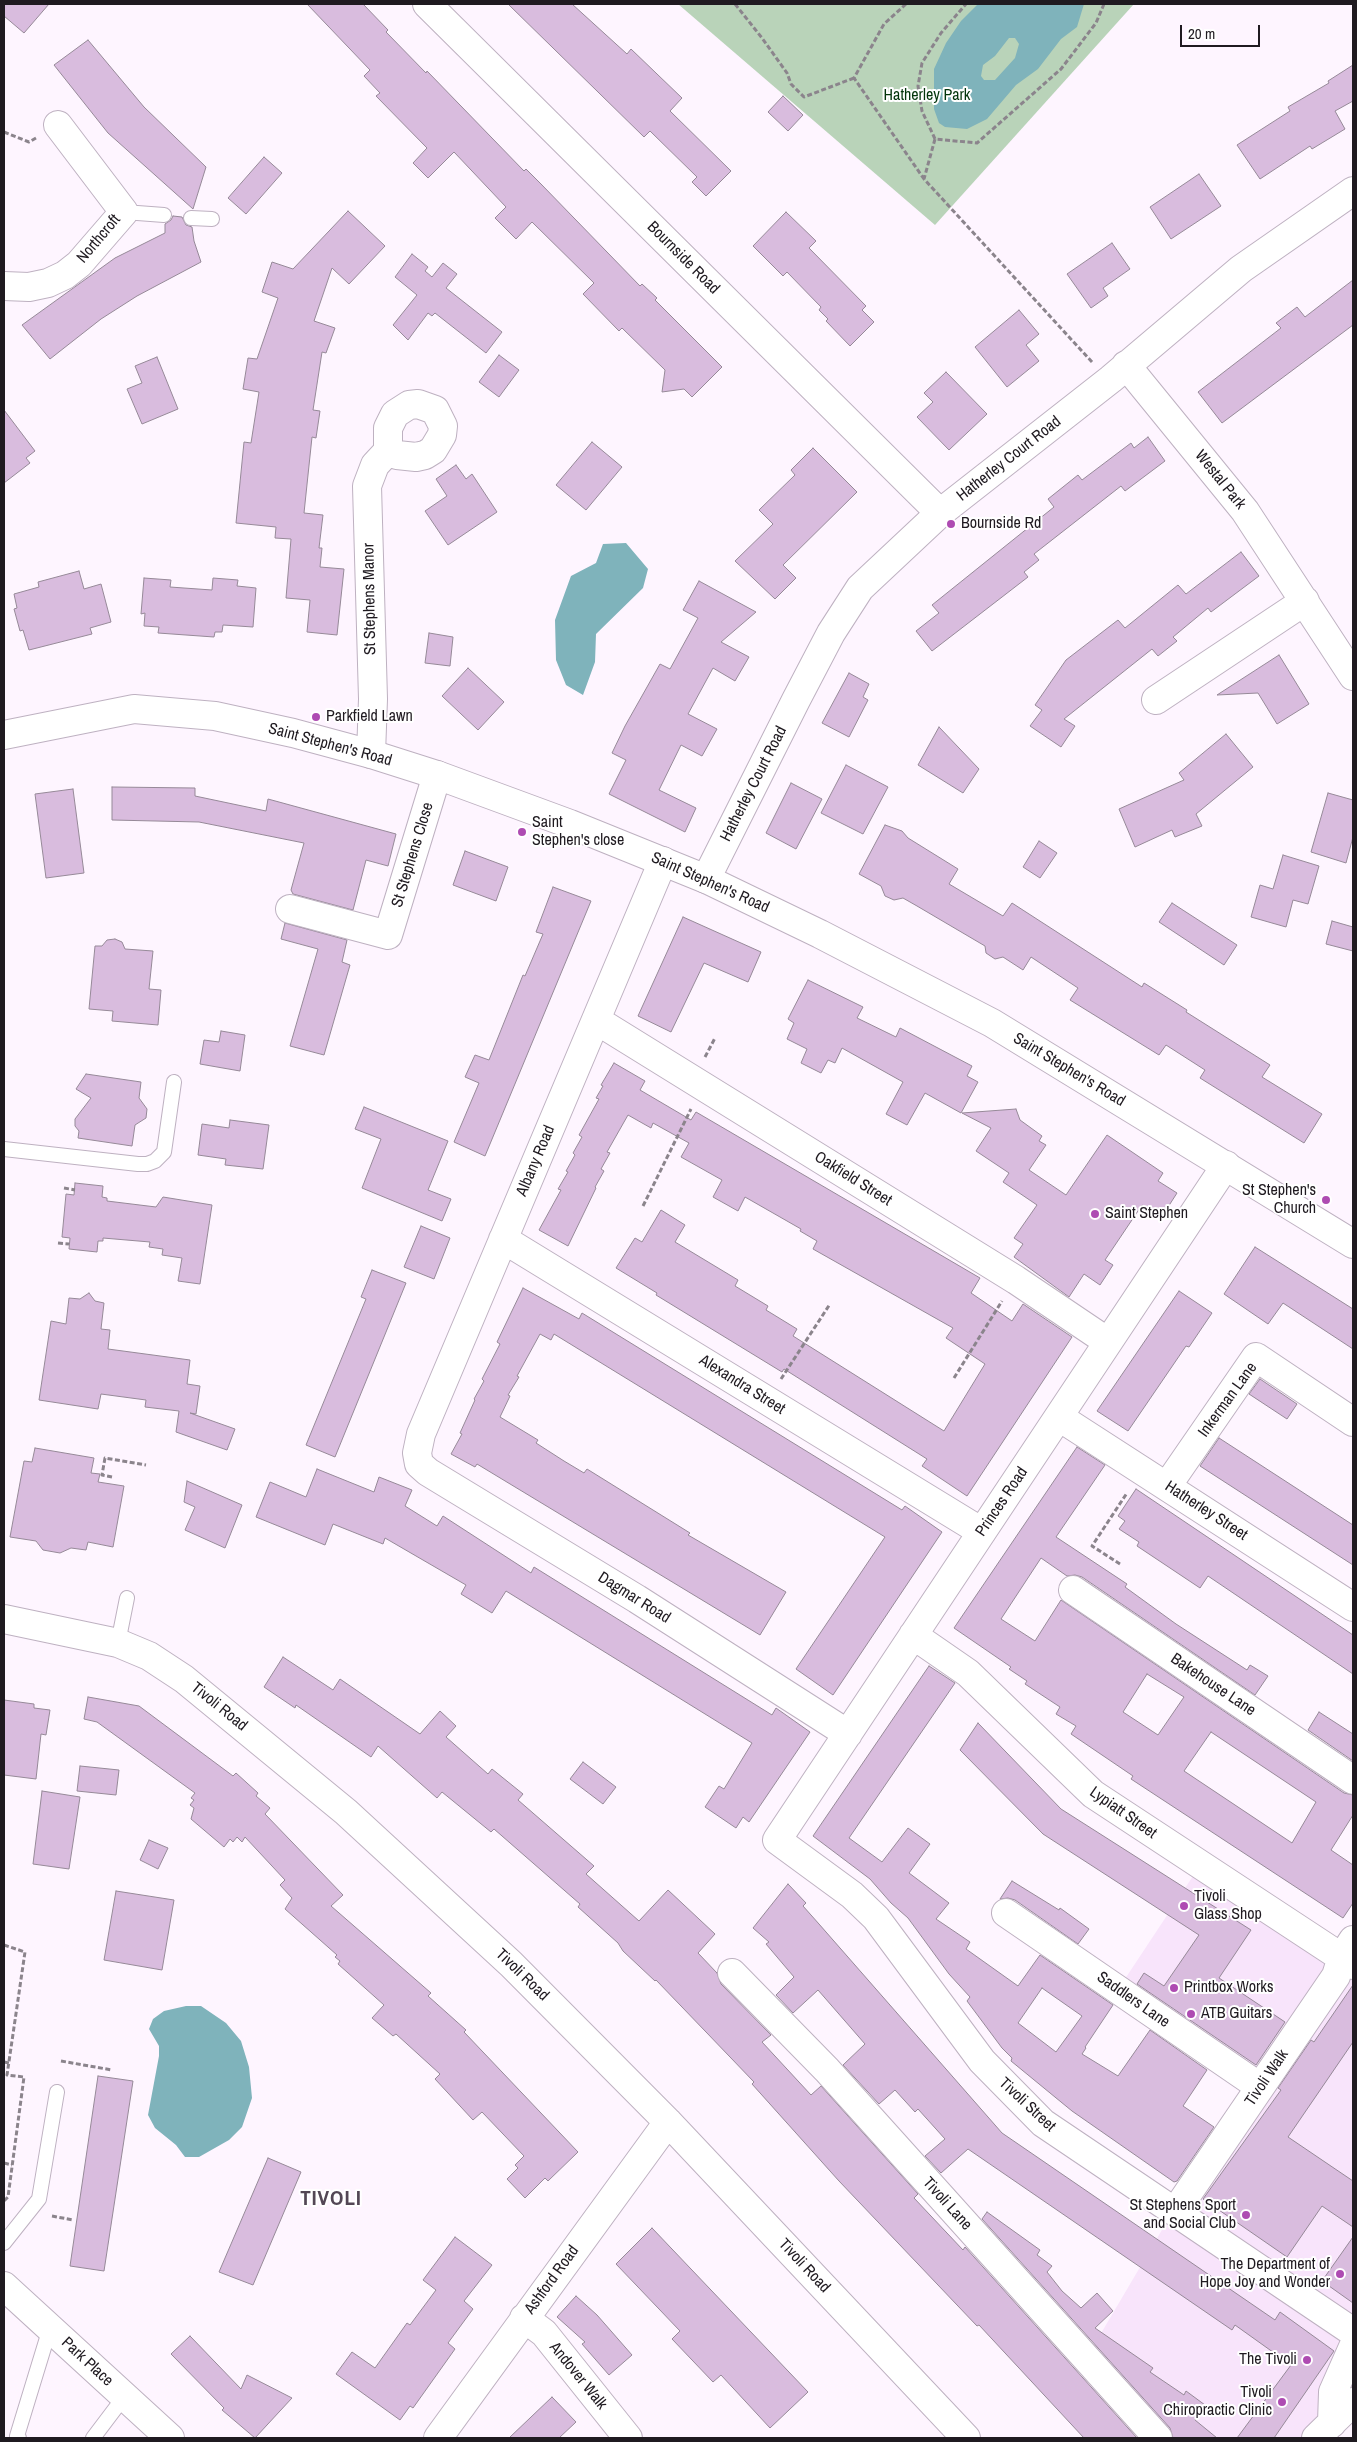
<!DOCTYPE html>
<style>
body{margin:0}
#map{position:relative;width:1357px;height:2442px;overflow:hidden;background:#fef5ff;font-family:"Archivo Narrow",sans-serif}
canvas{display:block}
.frame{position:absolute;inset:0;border:5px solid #1f1a20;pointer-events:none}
.scale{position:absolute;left:1180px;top:25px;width:80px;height:22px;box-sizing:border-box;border:2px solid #1f1a20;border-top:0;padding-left:6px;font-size:15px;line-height:18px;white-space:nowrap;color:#1f1a20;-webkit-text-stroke:4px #fff;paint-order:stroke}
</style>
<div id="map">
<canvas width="1357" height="2442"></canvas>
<div class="frame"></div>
<div class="scale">20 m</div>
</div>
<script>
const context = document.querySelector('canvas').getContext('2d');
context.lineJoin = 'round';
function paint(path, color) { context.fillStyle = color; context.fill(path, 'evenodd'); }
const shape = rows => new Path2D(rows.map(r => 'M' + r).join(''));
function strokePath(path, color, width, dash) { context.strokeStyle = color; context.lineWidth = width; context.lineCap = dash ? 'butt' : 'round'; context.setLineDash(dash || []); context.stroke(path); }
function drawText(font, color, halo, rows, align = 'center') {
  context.font = font + ' "Archivo Narrow",sans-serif'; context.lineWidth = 4; context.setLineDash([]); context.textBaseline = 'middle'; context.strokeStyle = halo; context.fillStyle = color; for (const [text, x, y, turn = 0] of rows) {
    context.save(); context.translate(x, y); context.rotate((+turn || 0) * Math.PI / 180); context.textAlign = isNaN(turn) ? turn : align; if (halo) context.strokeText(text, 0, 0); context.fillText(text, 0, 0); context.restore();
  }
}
paint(shape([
 [1197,1870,1353,1973,1353,2370,1309,2438,1162,2438,1090,2352,1245,2089,1115,1994]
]), '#f8e4fb');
paint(shape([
 [678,4,1134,4,935,225]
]), '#b9d3b9');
paint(shape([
 [978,4,1084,4,1077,27,1061,39,1038,69,1016,85,987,119,967,129,945,127,939,123,934,109,934,69,946,43,961,21],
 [1009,38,1015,38,1019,44,1015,58,995,80,984,80,981,76,983,65,995,56],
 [626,543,648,569,643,588,596,634,595,662,583,695,566,685,556,660,555,620,571,576,596,563,603,544],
 [186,2006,201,2006,226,2023,241,2041,249,2067,252,2098,242,2127,229,2140,199,2157,185,2157,176,2145,155,2128,148,2115,159,2056,159,2046,149,2029,153,2019,164,2011]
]), '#7fb3bb');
const building = shape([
 [4,4,49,4,24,33,4,16,4,4],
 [307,4,363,4,388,30,386,32,426,73,427,71,524,171,526,169,541,184,640,286,642,284,657,298,655,300,722,367,692,397,684,389,662,392,665,370,622,328,619,331,583,294,594,283,532,222,516,239,495,218,506,207,454,152,428,178,413,163,427,148,376,96,380,93,364,76,370,70,307,4],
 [508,4,572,4,627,54,631,49,682,98,670,111,731,171,706,196,692,182,697,177,650,131,644,137,508,4],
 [88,40,144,107,206,167,193,209,108,133,54,65,88,40],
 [1353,65,1353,101,1335,111,1345,129,1312,149,1310,146,1260,179,1237,145,1290,111,1288,107,1329,83,1328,81,1353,65],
 [783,96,803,115,788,131,768,112,783,96],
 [264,157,282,173,246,214,228,198,264,157],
 [1199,174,1221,206,1171,239,1150,207,1199,174],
 [348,211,385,246,349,284,332,268,314,321,335,328,326,353,322,352,313,410,320,411,316,438,312,437,304,513,323,515,319,548,322,548,320,567,344,569,337,635,307,632,310,600,286,598,291,539,275,538,276,527,236,523,244,442,251,443,259,392,243,389,248,358,257,359,278,298,262,292,272,262,293,269,348,211],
 [786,212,816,241,809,248,866,306,862,310,874,322,850,346,826,321,828,319,819,310,821,307,787,272,783,276,753,246,786,212],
 [173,216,182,217,186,225,192,227,194,241,201,262,137,296,101,319,50,359,22,325,115,258,165,233,165,224,171,220,173,216],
 [1112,243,1130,269,1103,288,1108,296,1091,308,1067,274,1112,243],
 [412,254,428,267,425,271,432,277,443,263,457,274,446,288,502,332,486,353,435,313,432,316,428,313,408,340,393,325,417,295,395,277,412,254],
 [1353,280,1353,325,1222,423,1198,392,1281,328,1276,323,1297,307,1305,317,1353,280],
 [1019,310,1039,334,1026,345,1039,361,1007,387,975,347,1019,310],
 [499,355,519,370,499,397,479,382,499,355],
 [157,357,178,409,142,424,127,389,142,383,135,366,157,357],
 [946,372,987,414,949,450,917,417,933,402,924,393,946,372],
 [4,410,35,451,26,458,30,463,4,483,4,410],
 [1148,437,1165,461,1125,491,1121,486,1034,554,1039,560,1024,572,1028,577,932,651,916,631,939,613,932,605,1054,507,1048,499,1078,475,1082,480,1131,443,1134,448,1148,437],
 [592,442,622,467,586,510,556,485,592,442],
 [813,448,857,492,783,565,796,578,775,599,735,561,773,524,759,510,795,475,791,470,813,448],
 [456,465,466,479,472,474,497,512,448,545,425,511,447,496,436,479,456,465],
 [1241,552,1259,576,1211,612,1208,608,1173,637,1177,641,1158,656,1152,649,1064,719,1075,726,1061,747,1030,726,1042,710,1035,705,1066,660,1118,620,1125,628,1178,585,1186,594,1241,552],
 [79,571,84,589,101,584,111,622,90,628,92,634,29,650,23,630,20,631,14,609,17,608,14,594,39,587,38,582,79,571],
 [144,578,171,580,170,587,212,590,213,578,238,580,237,586,256,588,253,627,223,625,222,632,215,632,214,637,158,633,159,627,144,626,145,613,141,614,144,578],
 [699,581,756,612,721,642,749,657,735,681,713,668,688,714,717,729,702,756,681,745,659,790,696,808,685,832,609,794,626,760,612,753,625,726,660,664,670,669,698,618,683,610,699,581],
 [429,633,453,637,450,666,425,663,429,633],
 [1279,655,1309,704,1277,724,1258,693,1217,695,1279,655],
 [468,668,504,702,478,730,442,696,468,668],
 [849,673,869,684,863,697,868,700,849,737,822,723,849,673],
 [939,727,979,769,963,793,918,765,939,727],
 [1226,734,1253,767,1196,814,1202,826,1175,837,1172,830,1135,847,1119,809,1184,780,1179,773,1226,734],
 [846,765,888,787,863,834,821,813,846,765],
 [791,783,822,799,796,849,766,833,791,783],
 [112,787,195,788,195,796,266,811,268,799,396,834,388,866,366,860,353,910,293,894,291,890,304,843,199,822,112,820,112,787],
 [73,789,84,873,46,878,35,794,73,789],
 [1328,793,1353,800,1353,837,1346,863,1311,852,1328,793],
 [885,825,902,831,908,838,958,869,949,884,1003,916,1012,903,1142,987,1144,983,1187,1010,1186,1012,1270,1065,1262,1077,1322,1114,1304,1143,1200,1078,1205,1070,1166,1045,1159,1055,1070,1000,1078,988,1031,957,1023,970,1003,957,995,959,986,953,985,946,917,906,903,898,894,900,885,896,881,886,859,874,885,825],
 [1039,841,1057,853,1040,878,1023,867,1039,841],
 [465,851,508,867,496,901,453,885,465,851],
 [1283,855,1319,866,1308,904,1293,900,1286,927,1251,917,1260,885,1273,889,1283,855],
 [553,887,591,901,485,1156,454,1142,479,1083,465,1077,475,1055,489,1060,523,975,525,976,543,934,536,932,553,887],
 [1172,903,1237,945,1224,965,1159,922,1172,903],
 [683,917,761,952,748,982,704,963,671,1032,638,1016,683,917],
 [1332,921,1353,927,1353,951,1326,944,1332,921],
 [285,923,347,940,342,962,350,965,324,1055,290,1046,318,949,281,939,285,923],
 [115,939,122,942,125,949,153,951,149,989,161,990,158,1025,112,1021,113,1011,89,1009,95,946,102,946,107,940,115,939],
 [808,980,863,1007,857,1018,896,1037,900,1028,972,1066,967,1076,978,1082,961,1113,925,1093,907,1125,886,1114,903,1082,842,1048,835,1063,828,1060,821,1073,801,1063,807,1049,787,1039,794,1023,788,1019,808,980],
 [221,1031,245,1035,240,1071,200,1064,204,1040,219,1042,221,1031],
 [614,1063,645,1081,640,1090,691,1120,696,1112,980,1278,971,1293,1012,1321,1023,1304,1072,1337,967,1496,922,1466,927,1459,784,1369,782,1372,656,1295,657,1293,616,1268,635,1238,642,1242,661,1210,685,1225,675,1242,738,1280,735,1286,768,1306,766,1310,797,1329,793,1336,944,1431,985,1364,946,1338,953,1328,813,1249,817,1241,800,1231,801,1229,745,1197,738,1211,713,1197,722,1180,681,1157,689,1143,653,1123,651,1128,628,1115,607,1152,610,1153,601,1169,604,1171,595,1187,596,1188,568,1246,539,1230,561,1190,558,1189,568,1172,566,1171,575,1155,573,1153,582,1137,579,1135,599,1099,596,1098,603,1086,601,1085,614,1063],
 [86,1074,141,1082,139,1098,147,1109,146,1118,135,1125,132,1146,78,1138,79,1131,75,1126,75,1119,91,1098,76,1089,86,1074],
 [364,1107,448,1141,428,1190,451,1199,442,1221,362,1188,381,1139,355,1129,364,1107],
 [1016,1109,1020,1120,1042,1136,1039,1141,1046,1145,1029,1170,1066,1195,1107,1135,1163,1173,1158,1181,1177,1193,1161,1218,1142,1205,1105,1260,1113,1265,1100,1285,1084,1274,1069,1297,1014,1257,1023,1244,1014,1238,1037,1205,1003,1182,1009,1173,976,1151,991,1128,962,1113,1016,1109],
 [230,1120,269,1125,263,1169,225,1165,226,1159,198,1155,202,1124,229,1128,230,1120],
 [75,1183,103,1186,102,1197,107,1198,107,1201,156,1207,163,1197,212,1205,200,1284,178,1281,182,1258,162,1255,163,1249,149,1247,150,1242,103,1238,103,1241,98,1241,97,1252,69,1249,70,1238,62,1237,66,1194,74,1195,75,1183],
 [421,1226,450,1238,434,1279,404,1267,421,1226],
 [1255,1247,1353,1309,1353,1349,1283,1303,1268,1324,1224,1294,1255,1247],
 [372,1270,406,1283,335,1457,306,1445,366,1299,361,1297,372,1270],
 [523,1288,579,1319,582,1313,902,1510,905,1506,942,1532,833,1695,796,1669,885,1537,554,1334,551,1340,540,1334,517,1376,519,1377,508,1395,510,1396,500,1417,538,1440,536,1443,564,1461,584,1473,587,1469,690,1533,688,1535,786,1592,760,1635,477,1464,475,1467,451,1454,462,1434,460,1433,475,1400,474,1399,484,1381,482,1379,500,1344,497,1342,523,1288],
 [1179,1291,1212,1313,1189,1347,1186,1346,1128,1431,1097,1411,1179,1291],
 [89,1293,95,1301,104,1303,101,1329,110,1330,108,1349,190,1360,187,1384,200,1386,196,1414,190,1413,235,1429,227,1450,176,1432,179,1411,145,1407,146,1400,101,1394,98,1409,39,1400,51,1321,66,1324,69,1298,80,1299,89,1293],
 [1260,1379,1297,1404,1287,1419,1249,1394,1260,1379],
 [1219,1438,1353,1525,1353,1565,1200,1466,1219,1438],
 [1077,1447,1105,1465,1056,1537,1127,1584,1125,1587,1176,1624,1247,1670,1250,1665,1268,1676,1255,1695,1082,1577,1075,1575,1067,1576,1041,1558,1001,1619,1035,1641,1061,1600,1344,1793,1353,1795,1353,1815,1331,1850,1353,1865,1353,1903,1343,1918,1131,1779,1133,1776,1071,1734,1076,1726,1056,1714,1060,1707,1025,1684,1027,1681,1009,1669,1011,1667,954,1628,1077,1447],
 [1147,1674,1184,1697,1158,1735,1123,1712,1147,1674],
 [1211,1732,1316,1802,1292,1843,1184,1771,1211,1732],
 [35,1448,94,1458,91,1473,100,1474,98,1482,124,1486,113,1547,88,1542,86,1550,71,1548,60,1553,43,1550,36,1541,10,1537,24,1461,32,1462,35,1448],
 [317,1469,374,1492,379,1477,412,1490,405,1506,437,1526,443,1516,531,1573,534,1567,772,1715,776,1708,810,1732,749,1822,743,1817,736,1828,705,1807,719,1786,724,1789,752,1743,506,1591,492,1613,461,1594,466,1585,385,1538,383,1544,333,1524,325,1545,256,1517,270,1482,306,1497,317,1469],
 [187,1481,242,1505,225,1548,185,1530,195,1507,184,1502,187,1481],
 [1136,1489,1353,1635,1353,1674,1208,1576,1200,1588,1137,1546,1139,1542,1119,1529,1125,1521,1118,1516,1136,1489],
 [283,1657,333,1690,340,1679,420,1734,440,1711,456,1726,446,1737,488,1774,492,1769,523,1794,518,1800,594,1866,586,1874,639,1921,668,1890,715,1934,698,1953,717,1973,721,1984,771,2035,762,2042,811,2095,821,2086,918,2194,914,2198,963,2250,965,2247,1137,2438,1084,2438,979,2325,977,2326,839,2181,752,2084,754,2082,706,2032,656,1980,655,1981,623,1951,618,1943,578,1907,580,1904,494,1829,491,1832,442,1792,437,1798,378,1746,371,1757,296,1705,295,1708,264,1687,283,1657],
 [929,1666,955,1683,849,1838,882,1862,908,1828,930,1844,909,1873,949,1903,936,1919,970,1942,966,1949,1018,1986,1040,1955,1113,2005,1085,2047,1086,2048,1082,2054,1118,2076,1150,2030,1207,2070,1183,2106,1214,2127,1177,2181,1174,2182,1072,2111,1011,2061,1012,2058,1002,2048,967,2001,970,1997,949,1974,908,1918,891,1903,870,1879,813,1836,929,1666],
 [1042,1988,1082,2016,1056,2052,1018,2023,1042,1988],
 [88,1697,139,1706,233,1776,236,1773,258,1793,256,1796,270,1808,265,1814,343,1895,331,1906,431,1993,428,1996,466,2030,464,2032,578,2152,548,2181,545,2178,525,2198,507,2179,518,2168,515,2165,524,2156,482,2112,473,2120,435,2079,440,2074,396,2034,393,2036,372,2018,384,2005,338,1964,340,1961,335,1957,337,1955,285,1909,292,1898,280,1885,285,1880,245,1837,242,1842,237,1837,233,1842,230,1839,224,1847,191,1819,194,1808,190,1805,194,1800,191,1798,195,1793,97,1722,84,1719,88,1697],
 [4,1700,34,1704,34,1708,50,1710,46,1735,41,1734,36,1779,4,1775,4,1700],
 [1319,1712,1353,1734,1353,1761,1308,1730,1319,1712],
 [978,1723,1061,1809,1251,1930,1219,1978,1285,2022,1256,2065,1137,1984,1144,1973,1164,1986,1199,1935,1043,1834,960,1750,978,1723],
 [583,1762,616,1787,603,1804,570,1779,583,1762],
 [80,1766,119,1770,116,1795,77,1791,80,1766],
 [42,1791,80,1797,69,1869,33,1864,42,1791],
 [149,1840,168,1848,158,1869,140,1860,149,1840],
 [1012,1881,1059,1910,1060,1908,1089,1929,1078,1944,1015,1900,1008,1898,1000,1899,1012,1881],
 [788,1884,806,1903,803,1906,819,1924,1002,2133,1275,2320,1280,2312,1334,2351,1274,2438,1237,2438,1291,2365,1235,2325,1232,2330,968,2149,941,2173,925,2156,945,2139,918,2109,915,2112,895,2090,879,2104,843,2065,865,2044,818,1990,793,2013,776,1995,794,1977,766,1944,769,1942,753,1928,788,1884],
 [116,1891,174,1900,162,1970,104,1960,116,1891],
 [1353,1985,1353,2042,1288,2137,1353,2181,1353,2227,1322,2206,1287,2257,1203,2199,1281,2090,1278,2088,1311,2040,1314,2042,1353,1985],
 [98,2076,133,2081,104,2271,70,2266,98,2076],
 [268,2158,301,2172,253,2285,219,2272,268,2158],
 [987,2212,1040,2250,1037,2255,1052,2266,1047,2272,1062,2291,1081,2308,1097,2293,1113,2311,1095,2328,1153,2368,1150,2372,1184,2395,1186,2391,1205,2405,1195,2420,1217,2438,1173,2438,1170,2428,982,2219,987,2212],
 [652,2228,808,2392,770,2428,721,2375,713,2382,672,2339,680,2331,616,2264,652,2228],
 [455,2237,492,2265,464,2301,473,2309,448,2343,455,2349,413,2408,410,2406,400,2420,336,2374,352,2352,375,2368,407,2323,410,2325,436,2290,423,2280,455,2237],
 [1353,2237,1353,2303,1322,2281,1353,2237],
 [576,2296,597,2315,632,2355,609,2375,582,2344,585,2342,557,2317,576,2296],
 [190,2336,241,2389,247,2375,292,2398,255,2438,222,2410,224,2408,171,2354,190,2336],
 [552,2397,576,2422,559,2438,509,2438,552,2397]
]);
paint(building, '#d9bcde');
strokePath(building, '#968998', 1);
const service = shape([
 [124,212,164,215],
 [191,218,212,219],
 [4,1149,138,1164,147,1164,155,1161,164,1152,174,1082],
 [118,1643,127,1598],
 [4,2243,39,2199,57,2092],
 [19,2438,17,2436,50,2328],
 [93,2438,124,2397]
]);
const minor = shape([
 [427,4,940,513],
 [4,286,29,287,48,283,65,275,79,264,124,212,58,125],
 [1126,365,1245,511,1353,676],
 [1156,700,1305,601],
 [371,754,373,699,367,486,375,465,388,451,388,428,395,414,409,405,418,404,435,410,443,426,442,435,433,450,425,455,416,457,397,455,388,451],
 [663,861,421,1434,417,1453,419,1464,428,1472,637,1599,848,1734],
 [706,879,796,700,831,633,860,588,940,513,1111,379,1241,269,1353,191],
 [290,909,388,935,437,775],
 [596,1020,1016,1280,1108,1342],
 [1226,1165,777,1840,852,1895,876,1918,982,2061,1043,2123,1353,2332],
 [503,1239,982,1532],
 [1059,1417,1353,1607],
 [1167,1486,1256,1357,1353,1422],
 [1073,1590,1353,1780],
 [4,1619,118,1643,149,1656,184,1679,346,1812,511,1964,668,2122,966,2438],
 [913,1635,968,1673,1093,1794,1353,1965],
 [1006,1913,1260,2087],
 [732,1973,827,2070,1158,2438],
 [1175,2212,1336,1976,1342,1957,1353,1940],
 [524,2318,544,2333,628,2438],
 [1332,2423,1333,2392,1353,2347],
 [438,2438,668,2122],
 [1316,2438,1353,2402]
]);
const tertiary = shape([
 [4,735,134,709,215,716,293,733,371,754,437,775,570,824,706,879,820,934,992,1023,1353,1244],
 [4,2286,170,2438]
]);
strokePath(service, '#beb1c1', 16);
strokePath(minor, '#beb1c1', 30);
strokePath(tertiary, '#beb1c1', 30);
strokePath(shape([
 [735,4,762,38,787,73,791,84,804,97,854,78],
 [906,4,884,24,854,78,924,179],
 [4,132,29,142,36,138],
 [935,139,922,111,918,86,922,63,941,33,966,4],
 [1092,362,924,179,935,139,977,143,1061,69,1096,23,1104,4],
 [705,1057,715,1038],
 [64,1188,75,1190],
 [643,1206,691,1109],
 [58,1243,69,1244],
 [954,1378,1002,1301],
 [781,1379,830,1304],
 [112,1477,102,1475,105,1458,146,1465],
 [1120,1564,1092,1546,1127,1493],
 [4,1945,25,1952,7,2075,24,2077,8,2197,4,2201],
 [61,2061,112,2070],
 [4,2062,9,2063],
 [4,2163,12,2165],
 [52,2216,73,2220]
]), '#8b848c', 3, [5, 2.5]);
strokePath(service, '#fff', 14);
strokePath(minor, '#fff', 28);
strokePath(tertiary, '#fff', 28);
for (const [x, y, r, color] of [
 [951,524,5,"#ae4bb2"],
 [316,717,5,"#ae4bb2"],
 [522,832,5,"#ae4bb2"],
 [1326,1200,5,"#ae4bb2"],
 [1095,1214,5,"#ae4bb2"],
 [1184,1906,5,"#ae4bb2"],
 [1174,1988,5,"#ae4bb2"],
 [1191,2014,5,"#ae4bb2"],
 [1246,2215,5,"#ae4bb2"],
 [1340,2274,5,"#ae4bb2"],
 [1307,2360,5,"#ae4bb2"],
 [1282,2402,5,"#ae4bb2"]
]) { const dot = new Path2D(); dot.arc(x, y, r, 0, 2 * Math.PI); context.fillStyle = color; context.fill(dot); strokePath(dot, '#fff', 2); }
drawText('16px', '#03350b', '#fff', [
 ["Hatherley Park",927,96]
]);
drawText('16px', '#1f1a20', '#fff', [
 ["Northcroft",99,239,-50],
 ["Bournside Road",683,258,45],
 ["Hatherley Court Road",1009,459,-38],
 ["Westal Park",1220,480,51],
 ["St Stephens Manor",370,599,-91],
 ["Saint Stephen's Road",330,745,15],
 ["Hatherley Court Road",754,784,-63],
 ["St Stephens Close",413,855,-73],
 ["Saint Stephen's Road",710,883,24],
 ["Saint Stephen's Road",1069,1070,31],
 ["Albany Road",536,1161,-67],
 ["Oakfield Street",853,1179,32],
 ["Alexandra Street",742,1385,32],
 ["Inkerman Lane",1228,1400,-54],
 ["Princes Road",1002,1502,-56],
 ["Hatherley Street",1206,1511,33],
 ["Dagmar Road",634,1598,32],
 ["Bakehouse Lane",1213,1685,34],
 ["Tivoli Road",219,1707,39],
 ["Lypiatt Street",1123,1813,35],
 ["Tivoli Road",522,1975,44],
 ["Saddlers Lane",1133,2000,35],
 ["Tivoli Walk",1267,2078,-56],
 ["Tivoli Street",1027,2105,43],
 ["Tivoli Lane",947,2204,48],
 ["Tivoli Road",804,2266,47],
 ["Ashford Road",552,2280,-54],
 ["Park Place",87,2362,43],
 ["Andover Walk",578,2376,51]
]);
drawText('16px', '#1f1a20', '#fff', [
 ["Bournside Rd",961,524],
 ["Parkfield Lawn",326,717],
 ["Saint",532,823],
 ["Stephen's close",532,841],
 ["St Stephen's",1316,1191,"right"],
 ["Church",1316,1209,"right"],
 ["Saint Stephen",1105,1214],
 ["Tivoli",1194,1897],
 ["Glass Shop",1194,1915],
 ["Printbox Works",1184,1988],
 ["ATB Guitars",1201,2014],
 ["St Stephens Sport",1236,2206,"right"],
 ["and Social Club",1236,2224,"right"],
 ["The Department of",1330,2265,"right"],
 ["Hope Joy and Wonder",1330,2283,"right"],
 ["The Tivoli",1297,2360,"right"],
 ["Tivoli",1272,2393,"right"],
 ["Chiropractic Clinic",1272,2411,"right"]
], 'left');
context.letterSpacing = '1px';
drawText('bold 21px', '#534755', '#fff', [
 ["TIVOLI",331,2199]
]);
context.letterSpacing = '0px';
</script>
